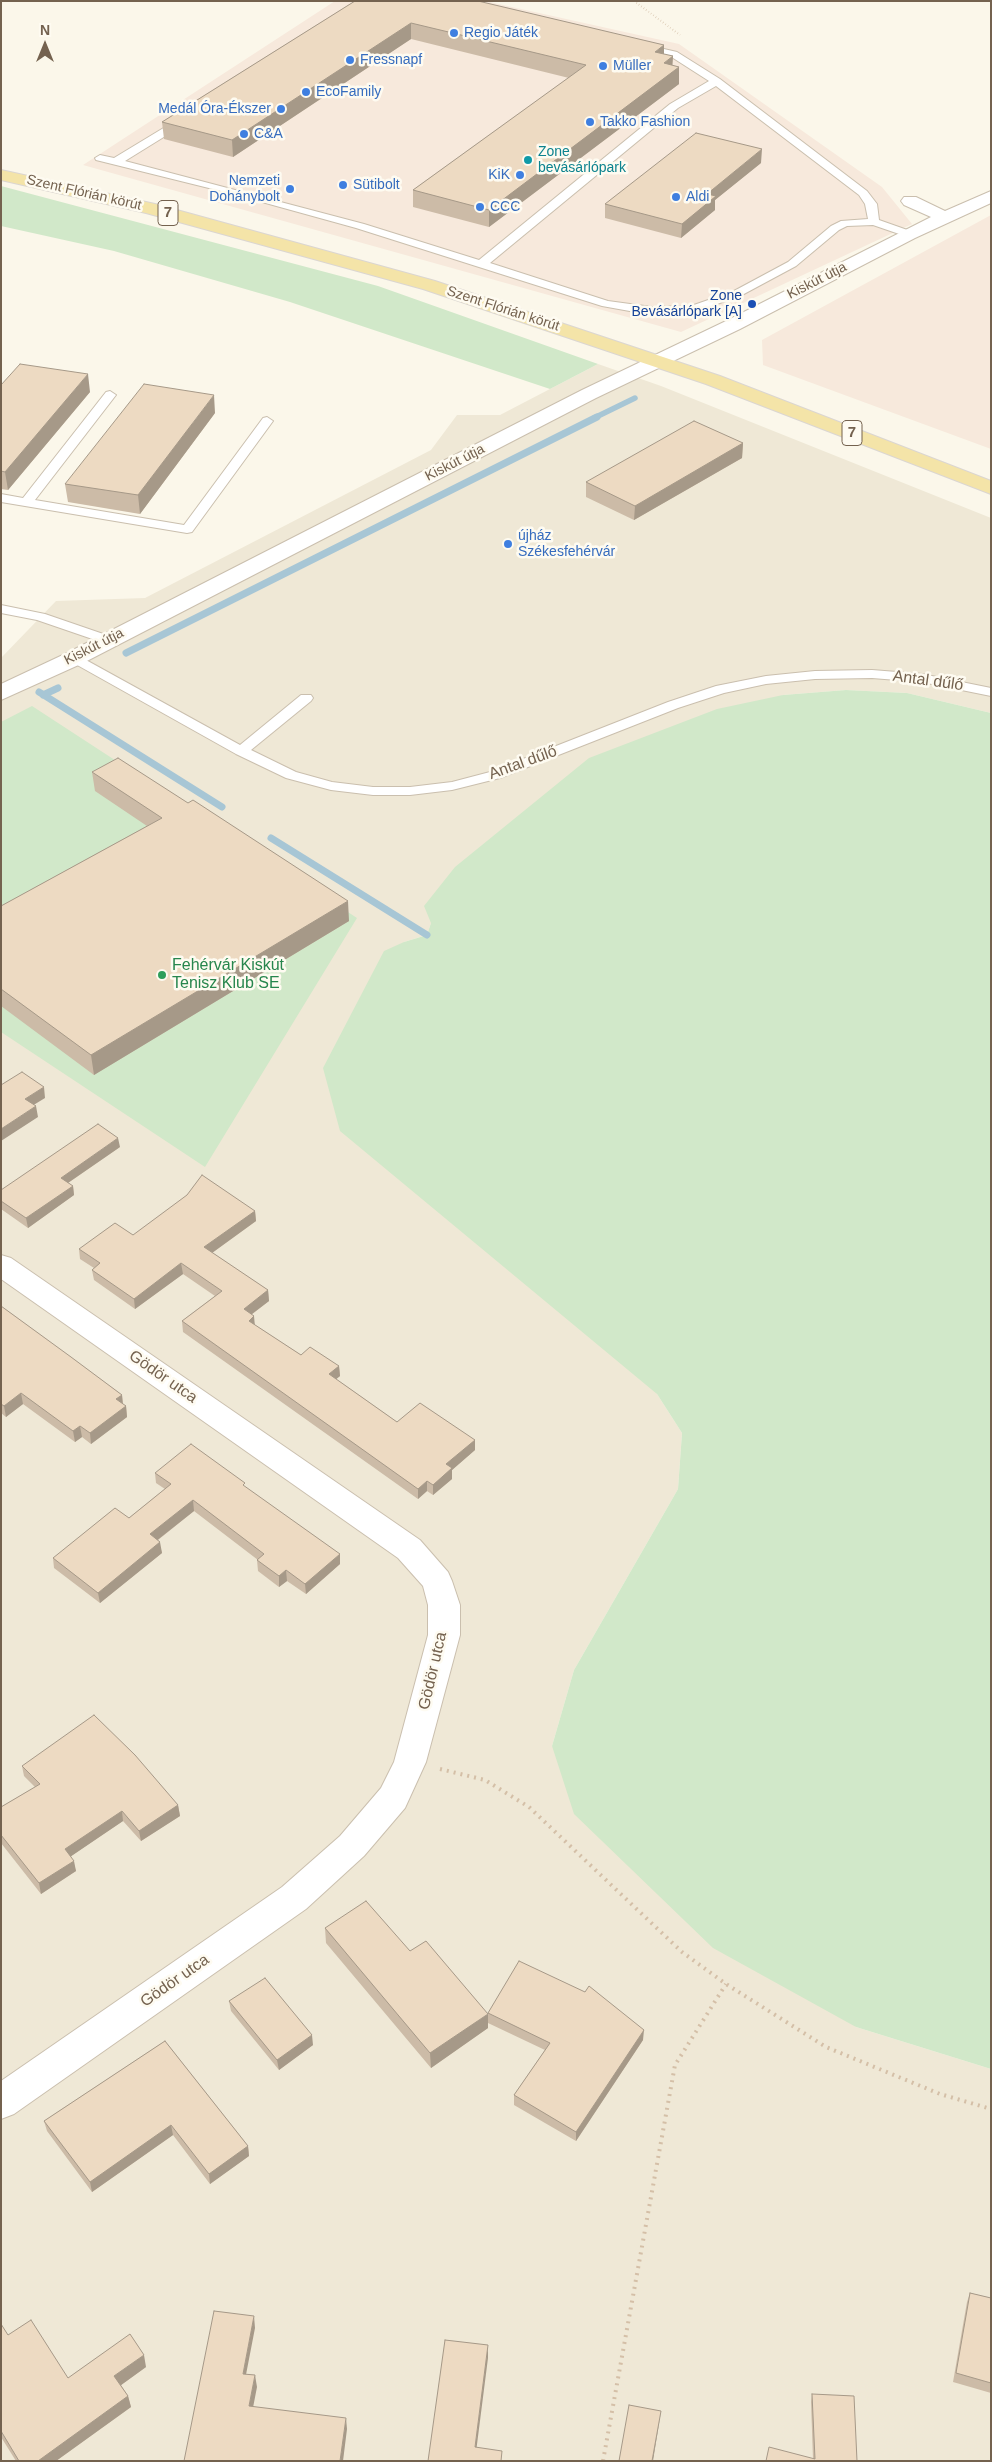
<!DOCTYPE html>
<meta charset="utf-8">
<style>
body{margin:0}
#map{position:relative;width:992px;height:2462px;overflow:hidden;background:#fbf7ea;font-family:Helvetica,sans-serif}
canvas{display:block}
.frame{position:absolute;inset:0;border:2px solid #74624f;pointer-events:none}
.north{position:absolute;left:20px;top:20px;width:50px;height:50px;-webkit-text-stroke:4px #fefbf1;paint-order:stroke;rotate:0deg;font-size:14px;font-weight:700;line-height:20px;text-align:center;color:#74624f}
.north::after{content:'';display:block;margin:auto;width:18px;height:22px;background:#74624f;clip-path:polygon(50% 0,100% 100%,50% 72%,0 100%)}
</style>
<div id="map">
<canvas width="992" height="2462"></canvas>
<div class="frame"></div>
<div class="north">N</div>
</div>
<script>
const context = document.querySelector('canvas').getContext('2d');
context.lineJoin = 'round';
function paint(path, color) { context.fillStyle = color; context.fill(path, 'evenodd'); }
const shape = rows => new Path2D(rows.map(r => 'M' + r).join(''));
function strokePath(path, color, width, dash) { context.strokeStyle = color; context.lineWidth = width; context.lineCap = dash ? 'butt' : 'round'; context.setLineDash(dash || []); context.stroke(path); }
function drawText(font, color, halo, rows, align = 'center') {
  context.font = font + ' Helvetica,sans-serif'; context.lineWidth = 5; context.setLineDash([]); context.textBaseline = 'middle'; context.strokeStyle = halo; context.fillStyle = color; for (const [text, x, y, turn = 0] of rows) {
    context.save(); context.translate(x, y); context.rotate((+turn || 0) * Math.PI / 180); context.textAlign = isNaN(turn) ? turn : align; if (halo) context.strokeText(text, 0, 0); context.fillText(text, 0, 0); context.restore();
  }
}
paint(shape([
 [598,364,661,386,991,518,991,713,907,693,846,690,783,695,431,923,427,935,404,942,657,1394,682,1433,678,1489,574,1670,552,1746,856,2027,991,2069,991,2461,1,2461,1,658,56,601,145,598,431,450,457,415,500,415]
]), '#efe8d6');
paint(shape([
 [335,1,485,1,679,44,882,187,912,224,681,332,83,165],
 [991,215,991,449,763,365,762,340]
]), '#f7e9dc');
paint(shape([
 [1,186,378,286,598,364,550,389,290,302,114,251,1,226],
 [846,690,907,693,991,713,991,2069,856,2027,713,1948,574,1814,552,1746,574,1670,678,1489,682,1433,657,1394,340,1131,323,1068,384,951,404,942,427,935,431,923,424,906,455,867,589,758,717,709,783,695],
 [32,706,357,918,205,1167,1,1032,1,722]
]), '#d1e8c9');
strokePath(shape([
 [594,418,635,398]
]), '#a7c6d5', 5.5);
strokePath(shape([
 [126,653,597,417],
 [39,692,222,807],
 [43,695,58,688],
 [271,838,427,935]
]), '#a7c6d5', 7);
const service = shape([
 [642,44,677,52,720,79,867,191,877,204,879,220,913,232,913,236,905,236,873,225,847,226,839,230,796,266,742,295,692,313,652,315,602,306,356,228,233,194,96,160,95,158,100,155,114,158,180,118,188,118,188,122,125,161,364,224,479,260,670,104,709,81,670,56,638,49,638,45,642,44],
 [716,86,859,195,865,204,868,219,841,221,831,226,788,262,734,291,691,306,652,307,608,301,490,263,678,108,716,86],
 [110,391,116,395,35,500,184,525,263,418,267,417,273,421,192,532,187,533,1,502,1,494,23,498,106,392,110,391],
 [1,605,45,614,112,637,114,640,107,644,37,620,1,613,1,605],
 [75,654,240,745,301,695,311,695,313,698,311,701,251,750,296,772,332,782,373,787,410,787,452,782,490,772,668,702,716,686,766,676,815,671,872,670,922,674,991,688,991,696,922,682,872,678,815,679,766,684,724,693,678,708,500,778,452,790,410,795,373,795,331,790,286,778,236,754,70,661,68,658,70,655,75,654]
]);
const minor = shape([
 [991,191,991,203,915,238,740,329,596,398,83,663,1,700,1,684,67,653,582,390,726,321,931,217,904,205,901,201,904,197,916,197,945,211,991,191],
 [1,1255,11,1258,420,1540,448,1572,452,1581,460,1605,460,1635,426,1762,405,1808,364,1856,306,1909,14,2114,1,2119,1,2081,282,1887,340,1836,381,1788,394,1762,428,1635,428,1605,423,1586,398,1558,1,1279,1,1255]
]);
const primary = shape([
 [1,170,155,204,435,281,720,376,991,481,991,494,706,384,423,289,146,213,1,180,1,170]
]);
strokePath(service, '#cabfae', 2);
strokePath(minor, '#cabfae', 2);
strokePath(primary, '#dbd6d1', 2);
strokePath(shape([
 [634,1,680,35]
]), '#d4bfa7', 2, [0.5, 2.5]);
strokePath(shape([
 [440,1769,485,1780,529,1807,682,1952,726,1984,826,2047,940,2094,991,2109],
 [603,2461,675,2065,726,1984]
]), '#d4bfa7', 4, [2, 5]);
paint(service, '#fff');
paint(minor, '#fff');
paint(primary, '#f4e4a8');
paint(shape([
 [355,1,673,56,672,65,679,84,489,227,413,207,413,190,569,78,411,39,233,157,164,139,162,122],
 [761,163,715,200,715,210,681,238,605,218,605,204],
 [1,385,90,392,8,490,1,489],
 [215,413,140,514,68,502,65,484],
 [743,443,742,458,634,520,586,497,586,482],
 [92,772,349,921,94,1075,1,1006,1,906,147,826,95,791],
 [120,1147,68,1183,73,1186,74,1195,28,1228,1,1209,1,1190],
 [255,1211,256,1221,212,1253,268,1290,269,1301,251,1315,255,1325,301,1355,339,1366,340,1376,336,1379,397,1422,475,1440,475,1450,452,1470,452,1479,433,1495,427,1491,418,1499,183,1332,182,1321,215,1296,183,1274,135,1309,94,1280,92,1270,94,1268,80,1259,79,1249,133,1235],
 [1,1306,122,1395,123,1405,126,1406,127,1417,91,1444,82,1437,75,1442,23,1404,6,1417,1,1413],
 [155,1473,245,1487,340,1564,306,1594,287,1581,279,1587,258,1571,257,1560,258,1560,194,1511,158,1540,162,1553,100,1603,54,1568,53,1558,129,1518,165,1489,156,1483],
 [22,1766,178,1805,180,1816,141,1841,123,1821,71,1856,76,1871,41,1894,1,1843,1,1807,35,1787,24,1776],
 [325,1928,488,2028,431,2068,326,1943],
 [229,2001,313,2045,279,2070,231,2011],
 [488,2013,643,2040,576,2141,514,2105,514,2095,545,2050,488,2023],
 [165,2041,248,2146,249,2156,210,2184,173,2135,92,2192,47,2131,44,2121],
 [970,2293,991,2298,991,2393,953,2382,967,2302],
 [1,2324,8,2335,68,2378,146,2367,121,2385,128,2396,131,2407,56,2461,16,2461,1,2437],
 [812,2394,857,2461,813,2459,811,2402]
]), '#ccbba7');
paint(shape([
 [411,23,411,39,233,157,232,140],
 [664,45,664,61,655,52],
 [673,56,672,72,679,67,679,84,489,227,489,210],
 [762,149,761,163,715,200,715,210,681,238,682,224,707,194],
 [88,374,90,392,8,490,5,472],
 [214,395,215,413,140,514,138,495],
 [743,443,742,458,634,520,635,506],
 [348,901,349,921,94,1075,91,1055],
 [44,1087,45,1098,27,1109,25,1099],
 [36,1106,38,1117,1,1141,1,1129],
 [118,1138,120,1147,62,1187,61,1178],
 [73,1186,74,1195,28,1228,26,1218],
 [255,1211,256,1221,205,1258,204,1247],
 [181,1263,183,1274,135,1309,134,1299],
 [268,1290,269,1301,244,1320,244,1309],
 [254,1316,255,1327,249,1321],
 [339,1366,340,1376,329,1385,329,1374],
 [21,1393,23,1404,6,1417,4,1406],
 [122,1395,123,1406,116,1399],
 [126,1406,127,1417,91,1444,90,1433],
 [80,1426,82,1437,75,1442,73,1431],
 [475,1440,475,1450,452,1470,452,1479,433,1495,433,1485,446,1464],
 [427,1481,427,1491,418,1499,418,1489],
 [193,1500,194,1511,151,1545,150,1534],
 [160,1542,162,1553,100,1603,98,1593],
 [340,1554,340,1564,306,1594,305,1584],
 [286,1570,287,1581,279,1587,279,1576],
 [178,1805,180,1816,141,1841,139,1831],
 [122,1811,123,1821,67,1859,65,1849],
 [74,1861,76,1871,41,1894,39,1883],
 [488,2014,488,2028,431,2068,430,2053],
 [644,2030,643,2040,576,2141,576,2132],
 [312,2035,313,2045,279,2070,277,2060],
 [171,2125,173,2135,92,2192,90,2182],
 [248,2146,249,2156,210,2184,209,2174],
 [254,2316,255,2328,244,2385,243,2374],
 [488,2345,488,2358,475,2460,475,2447],
 [144,2355,146,2367,117,2388,114,2376],
 [255,2375,257,2387,251,2418,249,2406],
 [128,2396,131,2407,56,2461,38,2461],
 [661,2411,653,2461,652,2461],
 [346,2418,347,2429,343,2461,340,2461]
]), '#a69988');
const building = shape([
 [355,1,478,1,664,45,655,52,673,56,664,63,679,67,489,210,413,190,586,65,411,23,232,140,162,122,355,1],
 [696,133,762,149,707,194,716,196,682,224,605,204,696,133],
 [20,364,88,374,5,472,1,471,1,385,20,364],
 [144,384,214,395,138,495,65,484,144,384],
 [694,421,743,443,635,506,586,482,694,421],
 [118,758,188,803,193,800,348,901,91,1055,1,989,1,906,162,818,92,772,118,758],
 [22,1072,44,1087,25,1099,36,1106,1,1129,1,1085,22,1072],
 [98,1124,118,1138,61,1178,73,1186,26,1218,1,1201,1,1190,98,1124],
 [202,1175,255,1211,204,1247,268,1290,244,1309,254,1316,249,1321,301,1355,310,1347,339,1366,329,1374,397,1422,420,1403,475,1440,446,1464,452,1468,433,1485,427,1481,418,1489,182,1321,222,1291,181,1263,134,1299,92,1270,100,1263,79,1249,115,1223,133,1235,187,1195,202,1175],
 [1,1306,71,1357,122,1395,116,1399,126,1406,90,1433,80,1426,73,1431,21,1393,4,1406,1,1404,1,1306],
 [191,1444,245,1483,243,1485,340,1554,305,1584,286,1570,279,1576,257,1560,264,1554,193,1500,150,1534,160,1542,98,1593,53,1558,115,1508,129,1518,171,1484,155,1473,191,1444],
 [94,1715,135,1755,178,1805,139,1831,122,1811,65,1849,74,1861,39,1883,1,1835,1,1807,40,1784,22,1766,94,1715],
 [366,1901,410,1951,426,1941,488,2014,430,2053,325,1928,366,1901],
 [519,1961,585,1992,589,1986,644,2030,576,2132,514,2095,550,2043,488,2013,519,1961],
 [265,1978,312,2035,277,2060,229,2001,265,1978],
 [165,2041,248,2146,209,2174,171,2125,90,2182,44,2121,165,2041],
 [970,2293,991,2298,991,2383,956,2373,970,2293],
 [214,2311,254,2316,243,2374,255,2375,249,2406,346,2418,340,2461,184,2461,214,2311],
 [31,2320,68,2378,130,2334,144,2355,114,2376,128,2396,38,2461,19,2461,1,2431,1,2324,8,2335,31,2320],
 [445,2340,488,2345,475,2447,502,2451,501,2461,428,2461,445,2340],
 [812,2394,854,2396,857,2461,766,2461,769,2447,815,2459,812,2394],
 [629,2405,661,2411,652,2461,619,2461,629,2405]
]);
paint(building, '#eddac2');
strokePath(building, '#a69988', 1);
for (const [x, y, r, color] of [
 [454,33,5,"#3f7fe0"],
 [350,60,5,"#3f7fe0"],
 [603,66,5,"#3f7fe0"],
 [306,92,5,"#3f7fe0"],
 [281,109,5,"#3f7fe0"],
 [590,122,5,"#3f7fe0"],
 [244,134,5,"#3f7fe0"],
 [528,160,5,"#0f9aa8"],
 [520,175,5,"#3f7fe0"],
 [343,185,5,"#3f7fe0"],
 [290,189,5,"#3f7fe0"],
 [676,197,5,"#3f7fe0"],
 [480,207,5,"#3f7fe0"],
 [752,304,5,"#1a4fb4"],
 [508,544,5,"#3f7fe0"],
 [162,975,5,"#2e9e5b"]
]) { const dot = new Path2D(); dot.arc(x, y, r, 0, 2 * Math.PI); context.fillStyle = color; context.fill(dot); strokePath(dot, '#fefbf1', 2); }
drawText('14px', '#366cbe', '#fefbf1', [
 ["Regio Játék",464,33],
 ["Fressnapf",360,60],
 ["Müller",613,66],
 ["EcoFamily",316,92],
 ["Medál Óra-Ékszer",271,109,"right"],
 ["Takko Fashion",600,122],
 ["C&A",254,134],
 ["KiK",510,175,"right"],
 ["Nemzeti",280,181,"right"],
 ["Dohánybolt",280,197,"right"],
 ["Sütibolt",353,185],
 ["Aldi",686,197],
 ["CCC",490,207],
 ["újház",518,536],
 ["Székesfehérvár",518,552]
], 'left');
drawText('14px', '#0d838f', '#fefbf1', [
 ["Zone",538,152],
 ["bevásárlópark",538,168]
], 'left');
drawText('14px', '#74624f', '#fefbf1', [
 ["Szent Flórián körút",84,193,13],
 ["Kiskút útja",817,281,-27],
 ["Szent Flórián körút",503,309,18],
 ["Kiskút útja",455,463,-27],
 ["Kiskút útja",94,647,-27]
]);
drawText('14px', '#164399', '#fefbf1', [
 ["Zone",742,296],
 ["Bevásárlópark [A]",742,312]
], 'right');
for (const [x, y, w] of [
 [168,213,20],
 [852,433,20]
]) { const box = new Path2D(); box.roundRect(x - w / 2, y - 12.5, w, 25, 4); context.fillStyle = '#fefbf1'; context.fill(box); strokePath(box, '#74624f', 1); }
drawText('bold 15px', '#74624f', null, [
 ["7",168,213],
 ["7",852,433]
]);
drawText('16px', '#74624f', '#fefbf1', [
 ["Antal dűlő",928,681,8],
 ["Antal dűlő",523,763,-20],
 ["Gödör utca",163,1377,35],
 ["Gödör utca",433,1671,-77],
 ["Gödör utca",175,1981,-35]
]);
drawText('16px', '#27864d', '#fefbf1', [
 ["Fehérvár Kiskút",172,966],
 ["Tenisz Klub SE",172,984]
], 'left');
</script>
